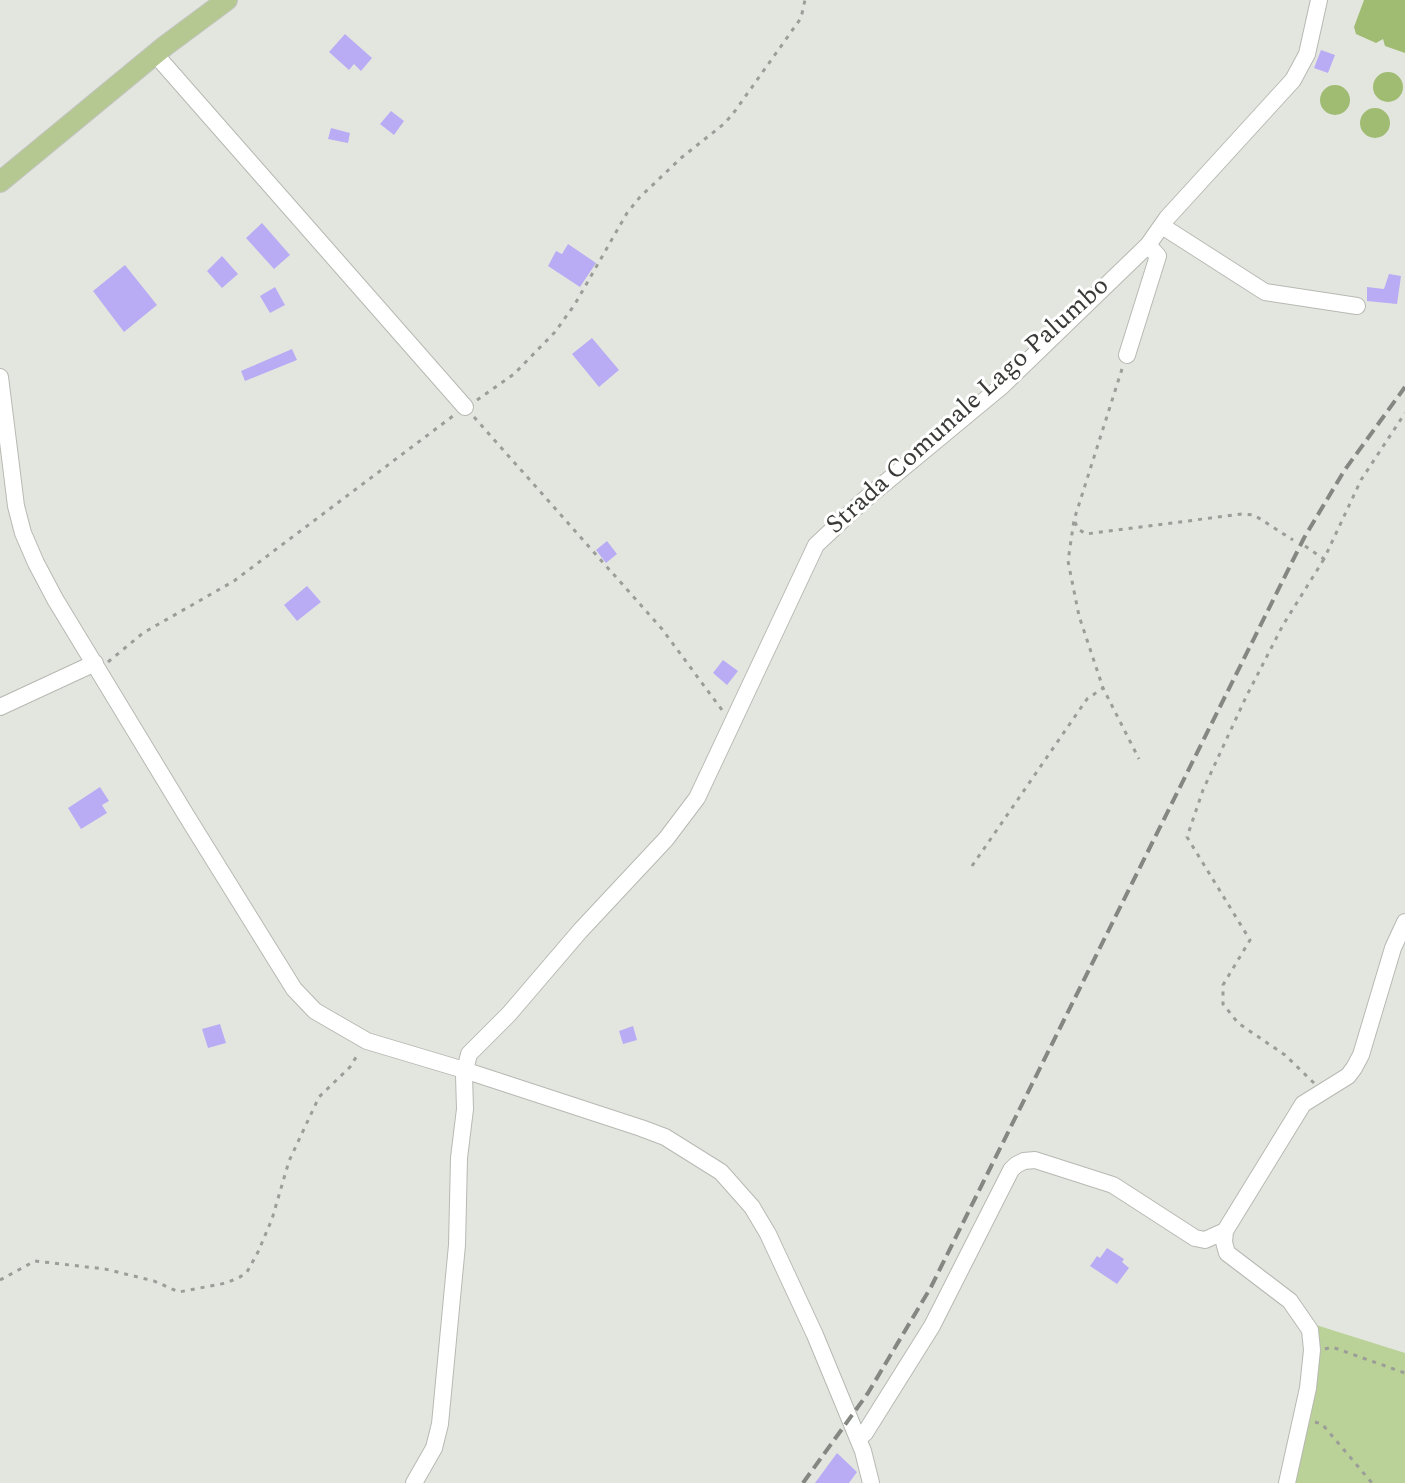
<!DOCTYPE html>
<style>
body{margin:0}
canvas{display:block;background:#e3e6df}
</style>
<canvas width="1405" height="1483"></canvas>
<script>
const context = document.querySelector('canvas').getContext('2d');
context.lineJoin = 'round';
function paint(path, color) { context.fillStyle = color; context.fill(path, 'evenodd'); }
const shape = rows => new Path2D(rows.map(r => 'M' + r).join(''));
function strokePath(path, color, width, dash) { context.strokeStyle = color; context.lineWidth = width; context.lineCap = dash ? 'butt' : 'round'; context.setLineDash(dash || []); context.stroke(path); }
function drawText(font, color, halo, rows, align = 'center') {
  context.font = font + ' Spectral,serif'; context.lineWidth = 6; context.setLineDash([]); context.textBaseline = 'middle'; context.strokeStyle = halo; context.fillStyle = color; for (const [text, x, y, turn = 0] of rows) {
    context.save(); context.translate(x, y); context.rotate((+turn || 0) * Math.PI / 180); context.textAlign = isNaN(turn) ? turn : align; if (halo) context.strokeText(text, 0, 0); context.fillText(text, 0, 0); context.restore();
  }
}
paint(shape([
 [1316,1325,1405,1353,1405,1483,1294,1483,1310,1411]
]), '#bad197');
paint(shape([
 [1364,0,1405,0,1405,53,1385,46,1383,39,1376,43,1356,34,1354,27],
 '1373 87a15 15 0 1 1 30 0a15 15 0 1 1-30 0Z',
 '1320 100a15 15 0 1 1 30 0a15 15 0 1 1-30 0Z',
 '1360 123a15 15 0 1 1 30 0a15 15 0 1 1-30 0Z'
]), '#a0bc72');
paint(shape([
 [345,34,372,58,361,71,354,64,349,70,329,52],
 [1321,50,1335,55,1328,73,1314,68],
 [391,111,404,121,394,135,380,124],
 [331,128,350,133,348,143,328,139],
 [262,223,290,255,274,269,246,238],
 [568,244,596,263,580,287,548,266,556,251,562,254],
 [222,256,238,274,222,288,207,271],
 [125,265,157,305,124,332,93,291],
 [1389,274,1401,276,1397,304,1367,301,1367,287,1384,289],
 [275,287,285,305,270,313,260,296],
 [592,338,619,370,599,387,572,354],
 [292,349,297,360,245,381,241,371],
 [607,541,617,554,606,563,596,550],
 [307,586,321,602,297,621,284,605],
 [723,660,738,671,727,685,713,673],
 [100,787,109,801,102,805,107,813,81,829,68,808],
 [220,1024,226,1043,208,1048,202,1029],
 [633,1026,637,1040,623,1044,619,1031],
 [1107,1248,1124,1259,1122,1262,1129,1268,1117,1284,1090,1266,1097,1256,1100,1258],
 [837,1453,857,1472,849,1483,815,1483]
]), '#b9acf5');
const minor = shape([
 [155,54,465,407],
 [1162,226,1265,292,1357,306],
 [1127,355,1158,256,1148,245],
 [0,377,16,506,23,533,36,563,55,599,186,815,294,989,315,1011,367,1041,464,1070,641,1128,665,1137,721,1172,752,1207,768,1234,815,1335,863,1451,871,1483],
 [0,707,95,663],
 [858,1439,865,1433,932,1326,1011,1170,1016,1165,1024,1161,1035,1160,1113,1185,1195,1238,1205,1240,1225,1231],
 [414,1483,434,1448,440,1424,457,1245,459,1158,465,1109,464,1075,469,1054,509,1014,580,931,666,839,697,798,816,545,863,501,1002,386,1148,245,1167,218,1293,80,1307,54,1319,0],
 [1287,1483,1308,1388,1312,1350,1310,1330,1290,1301,1227,1253,1224,1242,1225,1231,1303,1104,1348,1076,1354,1068,1361,1055,1393,948,1405,922]
]);
const major = shape([
 [0,182,165,46,227,0]
]);
strokePath(minor, '#b7b9b3', 18);
strokePath(major, '#c4c4c3', 22);
strokePath(shape([
 [1122,369,1074,520,1068,561,1079,616,1103,688,1139,759],
 [477,400,514,374,555,332,575,304,627,213,640,197,681,158,725,123,735,111,801,18,805,0],
 [474,417,662,629,722,710],
 [1075,522,1078,529,1086,534,1242,514,1254,515,1293,540],
 [1305,546,1324,559,1361,480,1405,413],
 [108,662,143,633,234,581,453,416],
 [972,866,1087,699,1103,688],
 [1314,1083,1285,1055,1238,1023,1223,1004,1223,985,1250,940,1187,837,1203,790,1246,697,1283,625,1324,559],
 [0,1280,35,1261,105,1269,154,1281,179,1292,226,1283,240,1277,247,1272,258,1252,272,1219,289,1161,319,1097,350,1067,358,1054],
 [1325,1349,1332,1347,1405,1373],
 [1315,1422,1322,1424,1372,1483]
]), '#9b9d98', 3, [4, 6]);
strokePath(minor, '#fff', 16);
strokePath(major, '#b5c892', 20);
strokePath(shape([
 [803,1483,868,1393,931,1287,1304,538,1344,471,1405,387]
]), '#858782', 4, [12, 6]);
drawText('26px', '#393a37', '#fff', [
 ["Strada Comunale Lago Palumbo",969,407,-42]
]);
</script>
